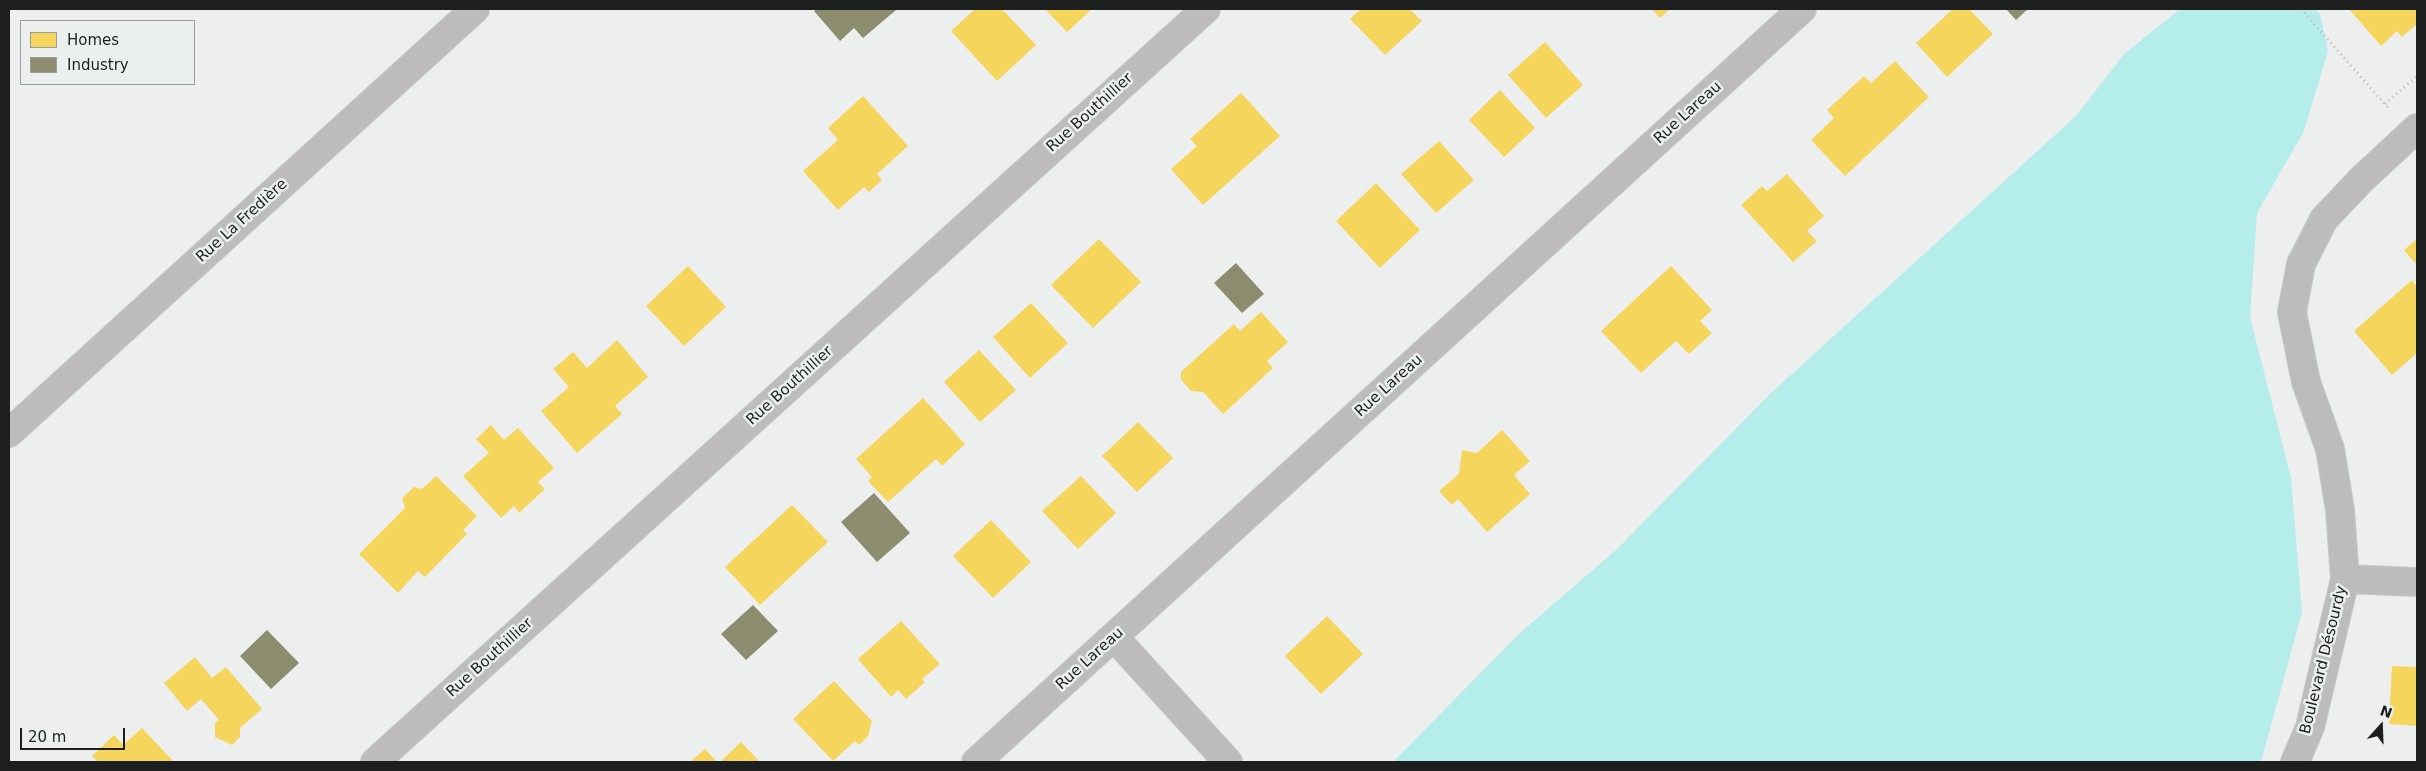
<!DOCTYPE html>
<meta charset="utf-8">
<style>
body{margin:0}
#map{position:relative;width:2426px;height:771px;overflow:hidden;background:#ecefee;font-family:"DejaVu Sans",sans-serif}
canvas{display:block}
.frame{position:absolute;inset:0;border:10px solid #1d1f1f;pointer-events:none}
.legend{position:absolute;left:20px;top:20px;width:175px;height:65px;box-sizing:border-box;background:#ebf0ef;border:1px solid #999c9c;margin:0;padding:6px 9px;list-style:none;font-size:15px;color:#1d1f1f}
.legend li{display:flex;align-items:center;gap:10px;height:25px}
.legend b{width:25px;border:1px solid #999c9c}
.north{position:absolute;left:2356px;top:701px;width:50px;height:50px;-webkit-text-stroke:4px #ebf0ef;paint-order:stroke;rotate:20deg;font-size:14px;font-weight:700;line-height:20px;text-align:center;color:#1d1f1f}
.north::after{content:'';display:block;margin:auto;width:18px;height:22px;background:#1d1f1f;clip-path:polygon(50% 0,100% 100%,50% 72%,0 100%)}
.scale{position:absolute;left:20px;top:728px;width:105px;height:22px;box-sizing:border-box;border:2px solid #1d1f1f;border-top:0;padding-left:6px;font-size:15px;line-height:18px;white-space:nowrap;color:#1d1f1f;-webkit-text-stroke:4px #ebf0ef;paint-order:stroke}
</style>
<div id="map">
<canvas width="2426" height="771"></canvas>
<div class="frame"></div>
<ul class="legend">
<li><b style="height:14px;background:#f6d55c"></b>Homes</li>
<li><b style="height:14px;background:#8c8c6e"></b>Industry</li>
</ul>
<div class="north">N</div>
<div class="scale">20 m</div>
</div>
<script>
const context = document.querySelector('canvas').getContext('2d');
context.lineJoin = 'round';
function paint(path, color) { context.fillStyle = color; context.fill(path, 'evenodd'); }
const shape = rows => new Path2D(rows.map(r => 'M' + r).join(''));
function strokePath(path, color, width, dash) { context.strokeStyle = color; context.lineWidth = width; context.lineCap = dash ? 'butt' : 'round'; context.setLineDash(dash || []); context.stroke(path); }
function drawText(font, color, halo, rows, align = 'center') {
  context.font = font + ' "DejaVu Sans",sans-serif'; context.lineWidth = 5; context.setLineDash([]); context.textBaseline = 'middle'; context.strokeStyle = halo; context.fillStyle = color; for (const [text, x, y, turn = 0] of rows) {
    context.save(); context.translate(x, y); context.rotate((+turn || 0) * Math.PI / 180); context.textAlign = isNaN(turn) ? turn : align; if (halo) context.strokeText(text, 0, 0); context.fillText(text, 0, 0); context.restore();
  }
}
paint(shape([
 [2180,9,2315,9,2320,14,2328,51,2304,131,2257,213,2250,317,2291,478,2302,612,2261,762,1393,762,1520,633,1616,550,1771,393,2076,116,2124,54]
]), '#b5edea');
paint(shape([
 [975,9,1002,9,1036,45,997,81,951,31],
 [1045,9,1092,9,1067,32],
 [1361,9,1410,9,1422,21,1385,55,1350,19],
 [1652,9,1670,9,1660,18],
 [1953,9,1969,9,1993,34,1947,77,1916,43],
 [2349,9,2417,9,2417,24,2402,37,2397,31,2381,46],
 [1545,42,1583,85,1546,118,1508,75],
 [1895,61,1929,97,1845,176,1811,140,1834,118,1827,110,1864,76,1871,83],
 [1500,90,1535,128,1504,157,1469,120],
 [1241,93,1280,136,1203,205,1171,169,1197,146,1190,139],
 [863,96,908,146,877,174,882,180,869,192,864,187,838,210,803,171,838,140,828,128],
 [1439,141,1474,180,1436,213,1401,174],
 [1787,174,1824,216,1807,231,1817,241,1793,262,1741,205,1762,186,1767,191],
 [1376,183,1420,230,1380,268,1336,221],
 [1099,239,1141,282,1093,328,1051,285],
 [2417,239,2417,265,2404,250],
 [688,266,726,307,684,346,646,306],
 [1671,266,1712,310,1700,321,1712,333,1689,354,1676,341,1641,373,1601,331],
 [2412,280,2417,287,2417,353,2392,375,2354,331],
 [1031,303,1068,343,1030,378,993,337],
 [1261,312,1288,342,1267,361,1273,368,1223,414,1203,392,1191,391,1181,379,1181,372,1234,324,1240,331],
 [617,340,648,377,615,406,622,414,577,453,541,411,569,387,553,369,573,352,587,368],
 [979,350,1016,390,980,422,944,382],
 [923,398,965,444,942,466,936,459,888,502,868,481,872,477,856,459],
 [1138,422,1173,458,1137,492,1102,456],
 [491,425,504,440,518,428,554,468,538,482,545,489,519,513,514,506,501,518,463,476,489,453,476,439],
 [1502,430,1530,461,1514,475,1530,494,1487,532,1458,499,1452,505,1439,491,1459,474,1462,450,1477,453],
 [436,476,477,516,463,530,467,534,425,577,418,571,398,593,359,554,405,508,402,498,414,487,422,489],
 [1081,476,1116,513,1078,549,1042,511],
 [792,505,828,542,760,605,725,567],
 [991,520,1031,562,993,598,953,556],
 [1327,616,1363,654,1321,694,1285,656],
 [901,621,940,664,922,679,925,682,906,699,898,690,891,697,858,659],
 [195,657,212,678,226,667,262,709,240,728,240,737,232,745,215,737,215,723,219,720,201,699,187,711,164,683],
 [2392,666,2417,667,2417,726,2389,724],
 [834,681,872,721,868,736,859,745,855,741,833,761,793,719],
 [142,728,174,762,98,762,92,756,114,735,123,745],
 [741,742,760,762,720,762],
 [705,749,717,762,690,762]
]), '#f6d55c');
paint(shape([
 [817,9,895,9,896,10,863,38,854,28,840,41,814,11],
 [2006,9,2028,9,2016,20],
 [1236,263,1264,294,1242,313,1214,283],
 [874,493,910,533,877,562,841,522],
 [753,605,778,631,746,660,721,634],
 [267,630,299,663,271,689,240,656]
]), '#8c8c6e');
const minor = shape([
 [9,433,475,9],
 [2345,579,2417,582],
 [1114,637,1228,762],
 [375,762,1206,9],
 [976,762,1802,9],
 [2295,762,2310,727,2345,579,2340,510,2330,449,2306,382,2292,312,2301,264,2324,219,2361,180,2417,128]
]);
strokePath(minor, '#c8c9c9', 30);
strokePath(shape([
 [2301,9,2390,110],
 [2385,104,2417,76]
]), '#b7b8b8', 3, [1, 4]);
strokePath(minor, '#bcbcbc', 28);
drawText('15px', '#1d1f1f', '#ebf0ef', [
 ["Rue Bouthillier",1090,113,-42],
 ["Rue Lareau",1688,113,-42],
 ["Rue La Fredière",242,221,-42],
 ["Rue Bouthillier",790,386,-42],
 ["Rue Lareau",1389,386,-42],
 ["Rue Bouthillier",490,658,-42],
 ["Rue Lareau",1090,659,-42],
 ["Boulevard Désourdy",2324,660,-76]
]);
</script>
